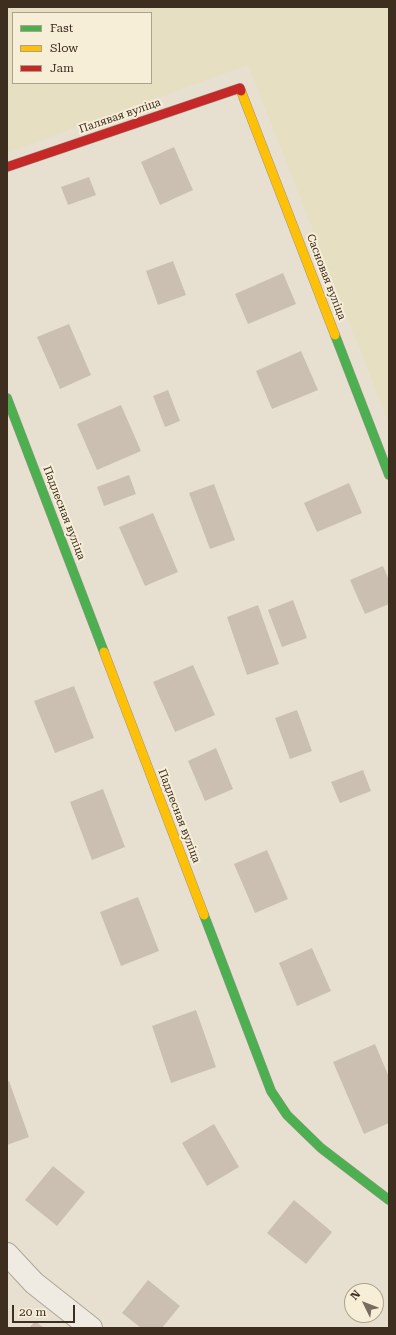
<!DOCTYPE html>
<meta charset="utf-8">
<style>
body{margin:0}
#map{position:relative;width:396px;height:1335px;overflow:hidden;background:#e7e0d1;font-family:"Roboto Serif",serif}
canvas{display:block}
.frame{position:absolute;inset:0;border:8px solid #3d2e20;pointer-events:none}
.legend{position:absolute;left:12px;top:12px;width:140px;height:72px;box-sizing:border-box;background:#f7eed8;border:1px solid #ada18e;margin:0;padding:5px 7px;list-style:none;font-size:12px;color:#3d2e20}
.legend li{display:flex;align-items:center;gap:8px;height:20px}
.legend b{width:20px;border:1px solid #ada18e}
.north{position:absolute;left:344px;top:1283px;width:40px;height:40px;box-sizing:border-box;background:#f7eed8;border:1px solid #ada18e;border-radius:50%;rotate:313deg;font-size:11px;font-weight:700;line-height:16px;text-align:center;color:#3d2e20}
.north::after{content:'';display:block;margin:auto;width:14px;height:18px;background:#786c5e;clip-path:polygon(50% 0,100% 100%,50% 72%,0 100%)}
.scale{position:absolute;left:12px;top:1305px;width:63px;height:18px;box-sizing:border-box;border:2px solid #3d2e20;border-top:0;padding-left:5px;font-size:12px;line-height:14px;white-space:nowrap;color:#3d2e20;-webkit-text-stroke:3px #f7eed8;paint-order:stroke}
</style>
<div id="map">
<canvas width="396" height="1335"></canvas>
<div class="frame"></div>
<ul class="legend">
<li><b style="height:5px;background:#4caf50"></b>Fast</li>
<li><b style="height:5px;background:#ffc107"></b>Slow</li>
<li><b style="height:5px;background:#c62828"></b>Jam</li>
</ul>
<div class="north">N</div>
<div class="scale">20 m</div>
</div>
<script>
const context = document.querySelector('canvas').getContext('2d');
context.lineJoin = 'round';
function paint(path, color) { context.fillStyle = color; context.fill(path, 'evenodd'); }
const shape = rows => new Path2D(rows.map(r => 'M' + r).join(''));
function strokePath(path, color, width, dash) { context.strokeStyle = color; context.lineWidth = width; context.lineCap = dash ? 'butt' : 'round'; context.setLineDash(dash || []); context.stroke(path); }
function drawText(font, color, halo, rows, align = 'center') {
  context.font = font + ' "Roboto Serif",serif'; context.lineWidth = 4; context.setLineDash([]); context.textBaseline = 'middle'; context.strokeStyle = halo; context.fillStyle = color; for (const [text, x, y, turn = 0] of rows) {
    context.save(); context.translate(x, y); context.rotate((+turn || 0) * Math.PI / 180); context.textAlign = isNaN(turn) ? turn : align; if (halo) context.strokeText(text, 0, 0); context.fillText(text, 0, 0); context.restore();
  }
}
paint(shape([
 [7,7,389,7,389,424,248,65,7,153],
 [13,13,151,13,151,83,13,83]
]), '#e6dfc2');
paint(shape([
 [174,147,193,190,160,205,141,162],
 [89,177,96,195,68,205,61,187],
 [173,261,186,295,158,305,146,271],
 [283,273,296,304,248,324,235,294],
 [69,324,91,375,60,389,37,337],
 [301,351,318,390,272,409,256,371],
 [168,390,180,421,165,427,153,396],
 [121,405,141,451,97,470,77,424],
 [129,475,136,494,104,506,97,487],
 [349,483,362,513,317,532,304,503],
 [214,484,235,540,210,549,189,493],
 [153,513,178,572,145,586,119,527],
 [383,566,389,580,389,604,365,614,350,580],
 [293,600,307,638,282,647,268,610],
 [258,605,279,664,247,675,227,617],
 [193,665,215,715,175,732,153,682],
 [74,686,94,738,55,753,34,701],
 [297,710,312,751,290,759,275,718],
 [216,748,233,789,205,801,188,761],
 [363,770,371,791,340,803,331,782],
 [103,789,125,847,92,860,70,802],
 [267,850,288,899,255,913,234,864],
 [138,897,159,951,121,966,100,912],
 [312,948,331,991,297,1006,279,963],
 [196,1010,216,1067,171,1083,152,1026],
 [375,1044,389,1077,389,1123,364,1134,333,1062],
 [9,1081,29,1137,7,1145,7,1082],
 [214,1124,239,1167,207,1186,182,1143],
 [53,1166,85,1192,57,1226,25,1200],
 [294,1200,332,1232,306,1264,267,1233],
 [148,1280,180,1306,162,1328,141,1328,122,1313],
 [35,1321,44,1328,29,1328]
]), '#cbbfb2');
const street = shape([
 [7,1254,34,1283,91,1328]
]);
const fast = shape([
 [335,335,389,475],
 [7,398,104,652],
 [204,915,271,1091,287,1115,321,1148,389,1200]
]);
const slow = shape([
 [241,91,335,335],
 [104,652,204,915]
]);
const jam = shape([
 [7,167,240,88,241,91]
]);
strokePath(street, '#ada599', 24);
strokePath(fast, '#9c958a', 10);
strokePath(slow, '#9c958a', 10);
strokePath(jam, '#9c958a', 10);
strokePath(street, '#efebe3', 22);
strokePath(fast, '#4caf50', 9);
strokePath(slow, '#ffc107', 9);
strokePath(jam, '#c62828', 9);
drawText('11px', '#3d2e20', '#f7eed8', [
 ["Палявая вуліца",120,116,-19],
 ["Сасновая вуліца",326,277,69],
 ["Падлесная вуліца",64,513,69],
 ["Падлесная вуліца",179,816,69]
]);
</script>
